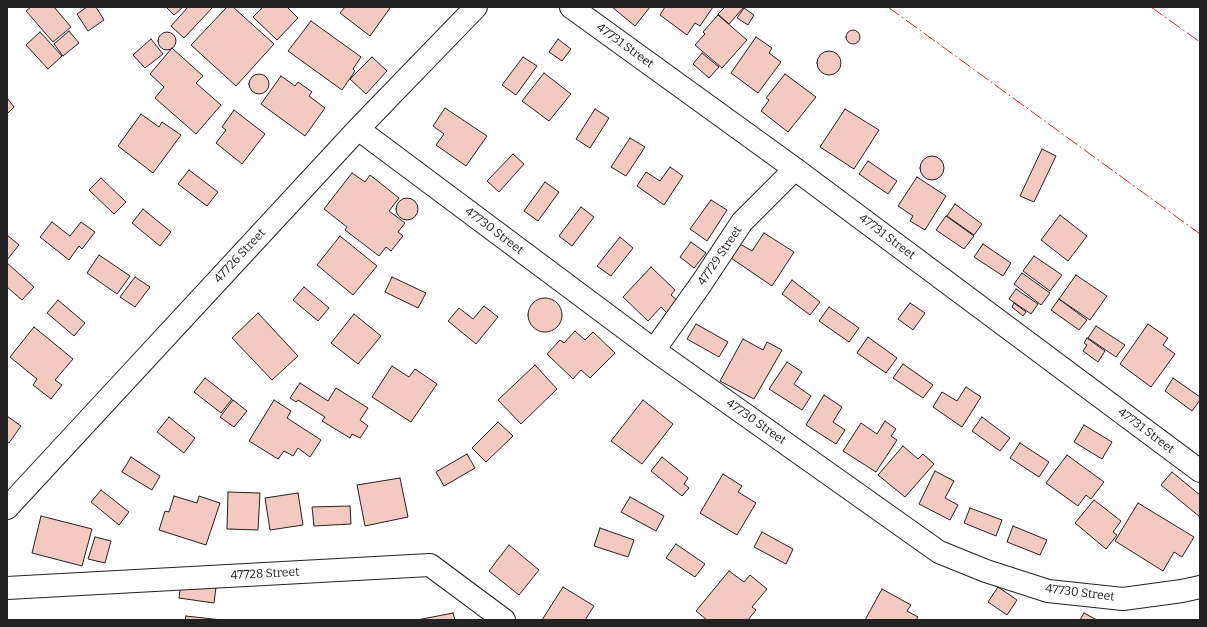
<!DOCTYPE html>
<style>
body{margin:0}
#map{position:relative;width:1207px;height:627px;overflow:hidden;background:#fff;font-family:Bitter,serif}
canvas{display:block}
.frame{position:absolute;inset:0;border:8px solid #222;pointer-events:none}
</style>
<div id="map">
<canvas width="1207" height="627"></canvas>
<div class="frame"></div>
</div>
<script>
const context = document.querySelector('canvas').getContext('2d');
context.lineJoin = 'round';
function paint(path, color) { context.fillStyle = color; context.fill(path, 'evenodd'); }
const shape = rows => new Path2D(rows.map(r => 'M' + r).join(''));
function strokePath(path, color, width, dash) { context.strokeStyle = color; context.lineWidth = width; context.lineCap = dash ? 'butt' : 'round'; context.setLineDash(dash || []); context.stroke(path); }
function drawText(font, color, halo, rows, align = 'center') {
  context.font = font + ' Bitter,serif'; context.lineWidth = 3; context.setLineDash([]); context.textBaseline = 'middle'; context.strokeStyle = halo; context.fillStyle = color; for (const [text, x, y, turn = 0] of rows) {
    context.save(); context.translate(x, y); context.rotate((+turn || 0) * Math.PI / 180); context.textAlign = isNaN(turn) ? turn : align; if (halo) context.strokeText(text, 0, 0); context.fillText(text, 0, 0); context.restore();
  }
}
const building = shape([
 [31,7,54,7,71,27,53,42,26,11,31,7],
 [87,7,96,7,104,20,88,31,77,14,87,7],
 [166,7,183,7,174,15,166,7],
 [188,7,213,7,184,38,171,26,188,7],
 [227,7,233,7,274,44,236,86,191,45,227,7],
 [263,7,287,7,298,18,277,40,253,17,263,7],
 [345,7,388,7,390,8,370,36,340,13,345,7],
 [612,7,650,7,635,26,612,7],
 [665,7,713,7,700,26,695,23,687,35,660,15,665,7],
 [725,7,744,7,729,24,718,14,725,7],
 [744,8,754,15,748,25,737,18,744,8],
 [718,15,747,40,722,68,695,45,705,34,703,32,718,15],
 [311,21,361,57,353,69,355,71,342,90,288,51,311,21],
 '846 37a7 7 0 1 1 14 0a7 7 0 1 1-14 0Z',
 [69,31,79,43,63,56,54,44,69,31],
 [40,32,62,56,48,69,26,45,40,32],
 '158 41a9 9 0 1 1 18 0a9 9 0 1 1-18 0Z',
 [756,37,772,48,769,53,781,62,758,93,731,73,756,37],
 [151,39,163,54,145,68,133,55,151,39],
 [558,39,571,49,562,61,549,52,558,39],
 [172,48,203,76,196,83,221,105,196,134,155,98,164,87,150,74,172,48],
 '817 63a12 12 0 1 1 24 0a12 12 0 1 1-24 0Z',
 [702,53,719,67,709,78,693,64,702,53],
 [372,57,387,71,366,94,350,79,372,57],
 [523,57,537,66,516,95,502,85,523,57],
 [544,73,571,94,549,121,522,101,544,73],
 [785,74,816,97,788,132,761,111,769,100,766,98,785,74],
 '249 84a10 10 0 1 1 20 0a10 10 0 1 1-20 0Z',
 [281,76,295,86,298,82,312,92,309,96,325,108,305,136,261,104,281,76],
 [7,98,14,107,7,114,7,98],
 [445,108,487,136,466,166,436,145,444,134,433,126,445,108],
 [595,109,609,118,590,148,576,139,595,109],
 [845,109,879,130,854,169,820,147,845,109],
 [234,110,265,134,242,164,216,143,226,130,222,127,234,110],
 [141,114,159,127,162,122,181,135,153,173,118,146,141,114],
 [630,138,645,147,626,176,611,167,630,138],
 [1042,149,1056,156,1034,202,1020,196,1042,149],
 [513,154,524,164,499,192,487,181,513,154],
 '920 168a12 12 0 1 1 24 0a12 12 0 1 1-24 0Z',
 [868,161,897,181,888,194,859,174,868,161],
 [670,167,683,176,664,205,637,186,646,172,660,181,670,167],
 [189,170,218,192,207,206,178,184,189,170],
 [352,173,365,182,370,175,399,198,389,211,405,223,398,232,403,236,391,251,386,247,379,256,345,230,347,227,324,209,352,173],
 [917,177,946,196,925,230,910,221,913,216,898,206,917,177],
 [101,178,126,202,114,214,89,190,101,178],
 [545,182,559,192,538,221,524,211,545,182],
 '396 209a11 11 0 1 1 22 0a11 11 0 1 1-22 0Z',
 [711,200,727,210,707,241,690,229,711,200],
 [955,204,982,224,974,235,947,216,955,204],
 [581,207,594,217,572,246,559,236,581,207],
 [143,209,171,232,160,246,132,223,143,209],
 [1060,215,1087,236,1068,261,1041,240,1060,215],
 [946,216,974,236,964,249,936,230,946,216],
 [52,222,70,236,81,222,95,232,82,249,79,246,69,260,40,237,52,222],
 [764,233,794,252,772,286,731,258,740,244,752,251,764,233],
 [7,235,19,245,7,260,7,235],
 [340,236,377,266,353,295,317,265,340,236],
 [620,237,633,248,611,276,597,266,620,237],
 [691,242,706,253,694,268,680,257,691,242],
 [983,244,1011,263,1003,276,974,257,983,244],
 [99,255,130,276,117,294,87,273,99,255],
 [1034,256,1062,275,1050,291,1023,271,1034,256],
 [7,263,34,287,22,300,7,287,7,263],
 [651,267,675,290,671,295,678,301,667,313,661,307,648,321,623,297,651,267],
 [1022,273,1050,293,1041,305,1014,284,1022,273],
 [1076,275,1107,296,1090,320,1059,299,1076,275],
 [135,277,150,287,135,307,120,297,135,277],
 [392,277,426,293,418,308,385,292,392,277],
 [792,280,820,302,810,315,782,294,792,280],
 [304,287,329,308,318,321,293,300,304,287],
 [1016,289,1038,304,1031,314,1009,299,1016,289],
 '528 315a17 17 0 1 1 34 0a17 17 0 1 1-34 0Z',
 [1059,299,1087,320,1079,330,1051,310,1059,299],
 [58,300,85,323,74,336,47,313,58,300],
 [910,303,925,313,913,330,898,319,910,303],
 [1014,303,1026,312,1023,316,1012,307,1014,303],
 [484,306,498,317,476,344,448,321,459,308,473,319,484,306],
 [829,307,859,328,849,342,819,321,829,307],
 [258,313,298,356,272,380,232,338,258,313],
 [354,314,381,336,358,364,331,343,354,314],
 [696,324,728,342,719,357,687,339,696,324],
 [1148,324,1168,338,1163,345,1175,354,1151,387,1120,364,1148,324],
 [1096,326,1125,345,1116,357,1088,338,1096,326],
 [34,327,73,359,55,380,62,385,51,399,33,385,37,379,10,357,34,327],
 [575,331,585,340,593,332,615,353,590,378,581,370,573,379,547,354,560,340,564,343,575,331],
 [868,337,897,358,886,373,857,353,868,337],
 [1087,338,1105,351,1098,362,1083,351,1087,345,1084,343,1087,338],
 [743,339,763,350,767,342,782,350,754,399,720,381,743,339],
 [787,362,802,372,794,384,811,396,802,410,769,389,787,362],
 [903,364,933,385,923,398,893,378,903,364],
 [535,365,557,389,521,424,498,400,535,365],
 [392,366,409,377,415,369,437,384,411,422,372,397,392,366],
 [205,378,232,399,221,413,194,392,205,378],
 [1173,378,1200,397,1200,400,1192,411,1165,391,1173,378],
 [300,383,328,401,336,388,368,408,360,420,368,426,360,438,352,434,350,438,322,421,325,417,298,400,296,402,290,398,300,383],
 [966,387,981,397,962,427,933,407,942,392,957,401,966,387],
 [824,395,842,407,833,422,845,430,836,444,806,425,824,395],
 [233,400,247,411,234,427,220,417,233,400],
 [274,400,291,411,287,418,321,440,310,457,298,448,293,456,284,451,278,459,249,441,274,400],
 [643,400,673,424,642,464,611,441,643,400],
 [7,416,21,426,9,443,7,442,7,416],
 [169,417,195,438,184,453,157,432,169,417],
 [982,417,1010,438,1000,451,972,431,982,417],
 [885,421,896,429,891,436,897,440,876,472,843,451,861,423,877,434,885,421],
 [498,422,513,436,486,462,472,448,498,422],
 [1084,425,1112,442,1102,459,1074,442,1084,425],
 [1020,443,1049,462,1039,477,1010,458,1020,443],
 [903,446,918,459,923,454,934,464,905,497,878,475,903,446],
 [467,454,475,468,444,486,436,472,467,454],
 [1067,455,1104,482,1091,499,1086,495,1078,506,1046,483,1067,455],
 [131,457,160,476,152,490,122,472,131,457],
 [662,457,688,478,684,484,689,488,682,496,651,471,662,457],
 [935,471,954,481,945,498,958,505,950,520,919,504,935,471],
 [1172,472,1200,495,1200,517,1161,485,1172,472],
 [723,474,742,486,738,492,756,503,737,535,700,513,723,474],
 [400,478,408,517,365,526,357,485,400,478],
 [101,490,129,512,119,525,91,502,101,490],
 [228,492,260,493,258,530,227,529,228,492],
 [298,493,303,525,270,530,265,498,298,493],
 [174,496,197,503,199,496,220,503,206,545,159,530,165,511,169,512,174,496],
 [630,497,664,516,656,531,621,512,630,497],
 [1094,500,1121,521,1113,532,1117,535,1106,549,1075,523,1094,500],
 [1138,503,1194,537,1182,557,1174,552,1163,571,1115,541,1138,503],
 [350,506,351,524,314,526,312,507,350,506],
 [970,508,1002,520,996,536,964,523,970,508],
 [41,516,92,529,82,566,32,553,41,516],
 [1013,526,1047,540,1040,555,1007,542,1013,526],
 [600,528,634,540,628,557,594,546,600,528],
 [762,532,793,549,786,564,754,547,762,532],
 [95,537,111,541,105,563,88,559,95,537],
 [676,544,705,564,695,577,666,558,676,544],
 [509,545,539,570,519,595,489,571,509,545],
 [729,571,744,582,750,575,767,589,752,607,756,610,748,620,707,620,696,611,729,571],
 [181,582,216,587,214,603,179,598,181,582],
 [563,587,594,606,585,620,542,620,563,587],
 [998,587,1017,600,1007,615,988,602,998,587],
 [882,589,911,605,907,611,918,617,916,620,865,620,882,589],
 [453,613,455,620,417,620,453,613],
 [1084,613,1097,620,1080,620,1084,613],
 [186,616,222,620,185,620,186,616]
]);
paint(building, '#f3c9c0');
strokePath(building, '#222', 1);
const minor = shape([
 [571,7,795,169,1200,471],
 [358,129,654,350,939,552,986,571,1048,591,1123,599,1182,591,1200,587],
 [654,350,701,284,742,222,795,169],
 [7,508,358,129,476,7],
 [7,588,430,565,504,620]
]);
strokePath(minor, '#222', 24);
strokePath(minor, '#fff', 22);
strokePath(shape([
 [888,7,1200,234],
 [1151,7,1200,42]
]), '#c62828', 1, [14, 3, 2, 3]);
drawText('12px', '#222', '#fff', [
 ["47731 Street",625,46,36],
 ["47730 Street",494,231,37],
 ["47731 Street",887,237,37],
 ["47726 Street",240,256,-47],
 ["47729 Street",720,256,-56],
 ["47730 Street",756,422,35],
 ["47731 Street",1146,431,37],
 ["47728 Street",265,574,-3],
 ["47730 Street",1080,593,7]
]);
</script>
